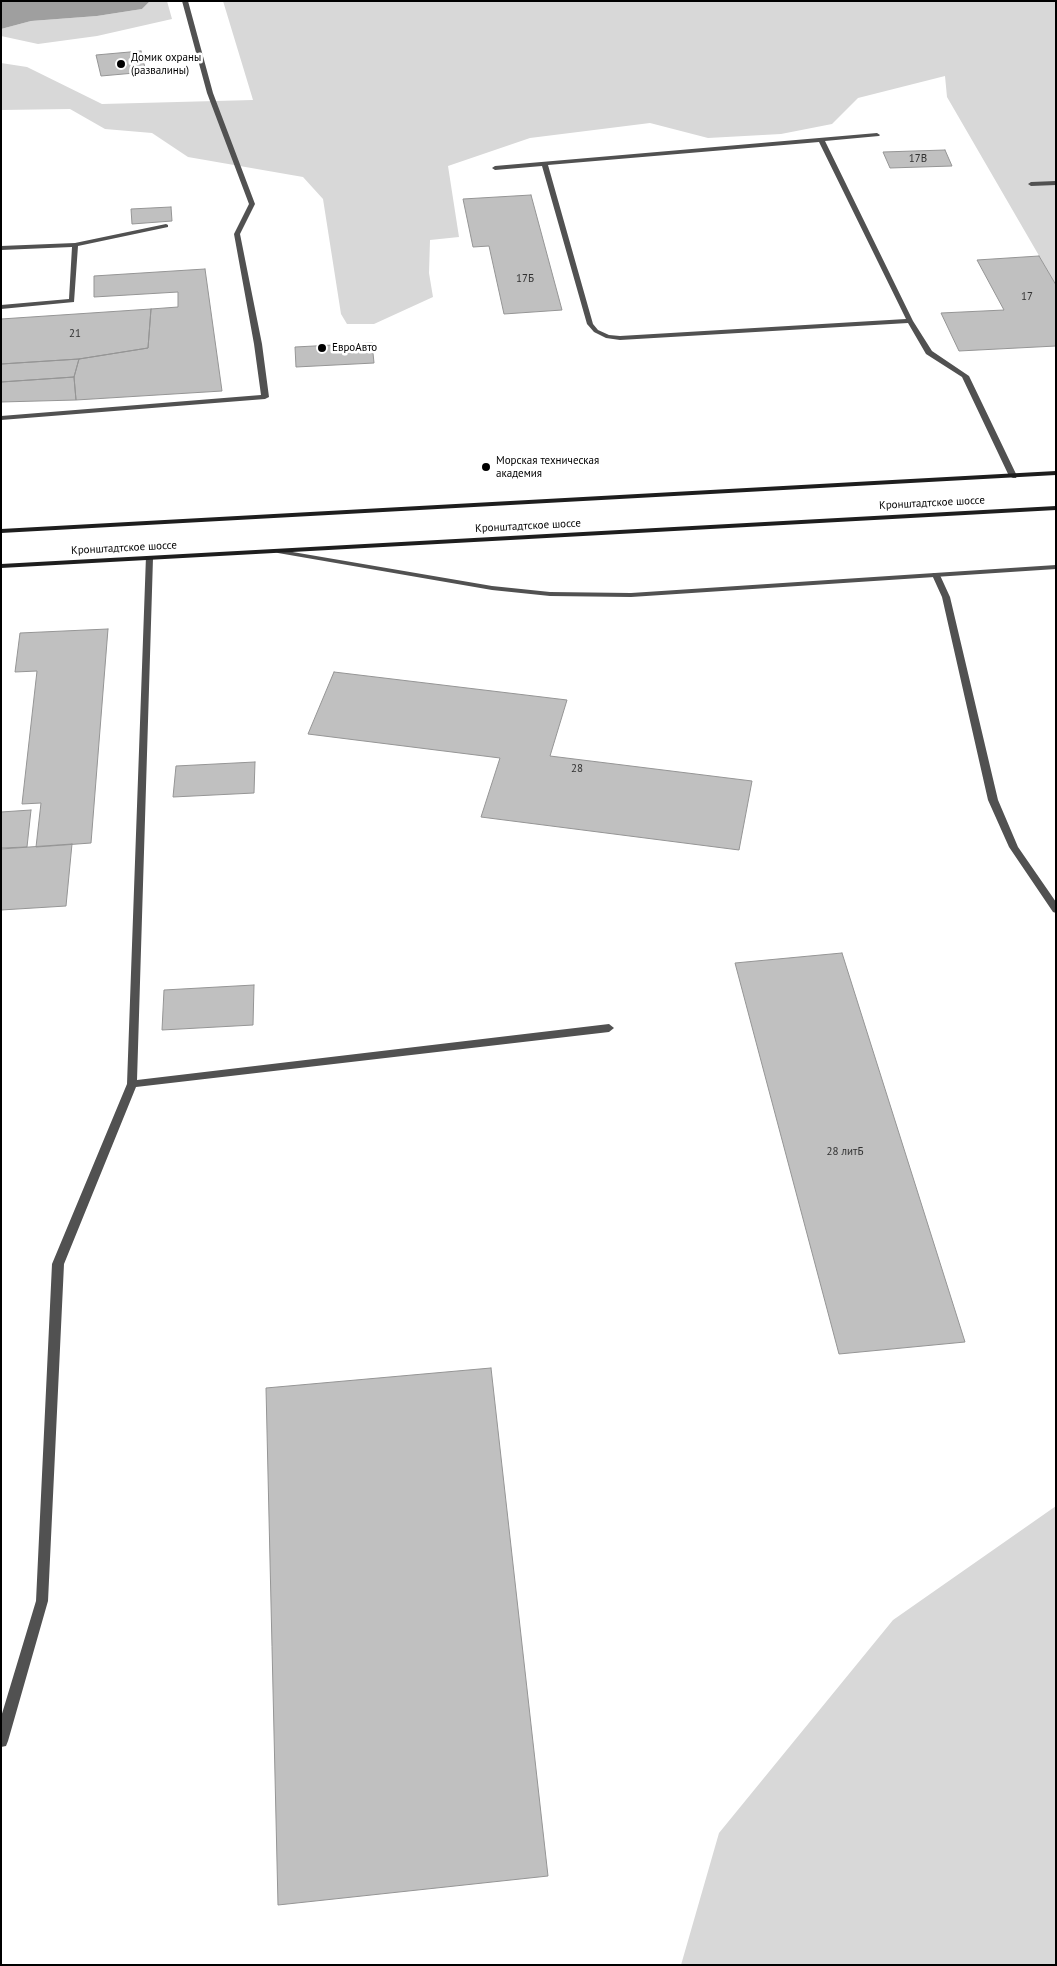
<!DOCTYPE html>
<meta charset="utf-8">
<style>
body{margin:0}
#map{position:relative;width:1057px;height:1966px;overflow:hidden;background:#fff;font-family:"PT Sans",sans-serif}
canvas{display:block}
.frame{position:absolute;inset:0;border:2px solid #000;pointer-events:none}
</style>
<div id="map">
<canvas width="1057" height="1966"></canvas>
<div class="frame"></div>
</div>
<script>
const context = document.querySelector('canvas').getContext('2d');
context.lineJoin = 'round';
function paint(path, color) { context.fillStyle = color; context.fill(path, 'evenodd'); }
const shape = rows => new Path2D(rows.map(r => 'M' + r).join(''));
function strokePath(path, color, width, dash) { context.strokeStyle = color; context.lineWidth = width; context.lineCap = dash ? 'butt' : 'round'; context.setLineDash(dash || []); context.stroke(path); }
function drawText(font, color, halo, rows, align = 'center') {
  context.font = font + ' "PT Sans",sans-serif'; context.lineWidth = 5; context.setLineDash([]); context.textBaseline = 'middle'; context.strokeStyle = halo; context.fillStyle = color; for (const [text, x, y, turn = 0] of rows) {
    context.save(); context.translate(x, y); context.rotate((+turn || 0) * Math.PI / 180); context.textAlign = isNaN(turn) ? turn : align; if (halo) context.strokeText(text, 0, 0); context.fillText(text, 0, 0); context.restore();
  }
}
paint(shape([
 [150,1,167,1,172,19,97,36,38,44,1,36,1,29,31,21,97,16,142,9],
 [223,1,1056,1,1056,285,947,97,945,76,858,98,832,124,781,134,708,138,650,123,530,138,448,166,459,237,430,240,429,273,433,297,374,324,347,324,341,314,323,199,303,177,188,157,152,133,105,129,70,109,1,110,1,63,27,67,102,104,253,100],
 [1056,1506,1056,1965,681,1965,719,1833,893,1620]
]), '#d8d8d8');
paint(shape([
 [1,1,150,1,142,9,97,16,31,21,1,29]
]), '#9f9f9f');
const building = shape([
 [141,51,146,72,101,76,96,55,141,51],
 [945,150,952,166,890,168,883,152,945,150],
 [531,195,562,310,504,314,489,246,473,247,463,199,531,195],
 [171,207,172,221,132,224,131,209,171,207],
 [1039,256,1056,285,1056,346,959,351,941,313,1004,310,977,260,1039,256],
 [205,269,222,391,76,400,74,377,79,359,148,348,151,309,178,307,178,292,94,297,94,276,205,269],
 [151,309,148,348,79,359,1,364,1,319,151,309],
 [372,343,374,363,296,367,295,347,372,343],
 [79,359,74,377,1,382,1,364,79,359],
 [74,377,76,400,1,402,1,382,74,377],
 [108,629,91,843,36,847,41,803,22,804,37,671,15,672,20,633,108,629],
 [334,672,567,700,550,756,752,781,739,850,481,817,500,758,308,734,334,672],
 [255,762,254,793,173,797,176,766,255,762],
 [31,810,27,847,1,848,1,812,31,810],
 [72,844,66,906,1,910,1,849,72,844],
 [842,953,965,1342,839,1354,735,963,842,953],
 [254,985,253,1025,162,1030,164,990,254,985],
 [491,1368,548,1876,278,1905,266,1388,491,1368]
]);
paint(building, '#c0c0c0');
strokePath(building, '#959595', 1);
paint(shape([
 [182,1,188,1,213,93,255,204,240,234,262,344,269,397,265,399,1,420,1,416,261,395,254,344,234,234,249,204,207,93,182,1],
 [877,133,880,135,879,136,825,141,913,321,932,351,969,376,1017,476,1016,478,1013,478,1009,476,962,377,926,354,908,323,620,340,606,338,594,332,587,324,542,166,495,170,492,168,495,166,877,133],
 [819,142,906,319,620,336,609,335,598,330,593,324,548,165,819,142],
 [1056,181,1056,185,1031,186,1028,184,1031,182,1056,181],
 [166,224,168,225,168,227,78,246,74,302,1,309,1,305,69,299,72,247,1,250,1,246,75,243,166,224],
 [146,556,149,556,153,558,137,1080,609,1024,614,1028,609,1032,136,1087,64,1264,48,1601,8,1741,6,1746,1,1747,1,1717,36,1601,52,1264,127,1084,146,556],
 [933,573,939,573,950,597,998,800,1018,847,1056,902,1056,913,1053,912,1009,847,988,800,942,597,932,575,933,573]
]), '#515151');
paint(shape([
 [275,549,492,586,550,592,631,593,1056,565,1056,569,631,597,550,596,492,590,278,553,274,551,275,549]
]), '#515151');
paint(shape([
 [1056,471,1056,475,1,533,1,529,1056,471],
 [1056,506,1056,510,1,568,1,564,1056,506]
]), '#1e1e1e');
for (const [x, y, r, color] of [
 [121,64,5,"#000"],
 [322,348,5,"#000"],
 [486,467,5,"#000"]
]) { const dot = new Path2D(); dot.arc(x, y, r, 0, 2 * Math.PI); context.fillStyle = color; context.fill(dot); strokePath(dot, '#fff', 2); }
drawText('11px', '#000', '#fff', [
 ["Домик охраны",131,58],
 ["(развалины)",131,71],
 ["ЕвроАвто",332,348],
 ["Морская техническая",496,461],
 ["академия",496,474]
], 'left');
drawText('11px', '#303030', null, [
 ["17В",918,159],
 ["17Б",525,279],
 ["17",1027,297],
 ["21",75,334],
 ["28",577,769],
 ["28 литБ",845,1152]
]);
drawText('11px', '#000', '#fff', [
 ["Кронштадтское шоссе",932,503,-3],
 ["Кронштадтское шоссе",528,526,-3],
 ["Кронштадтское шоссе",124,548,-3]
]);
</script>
